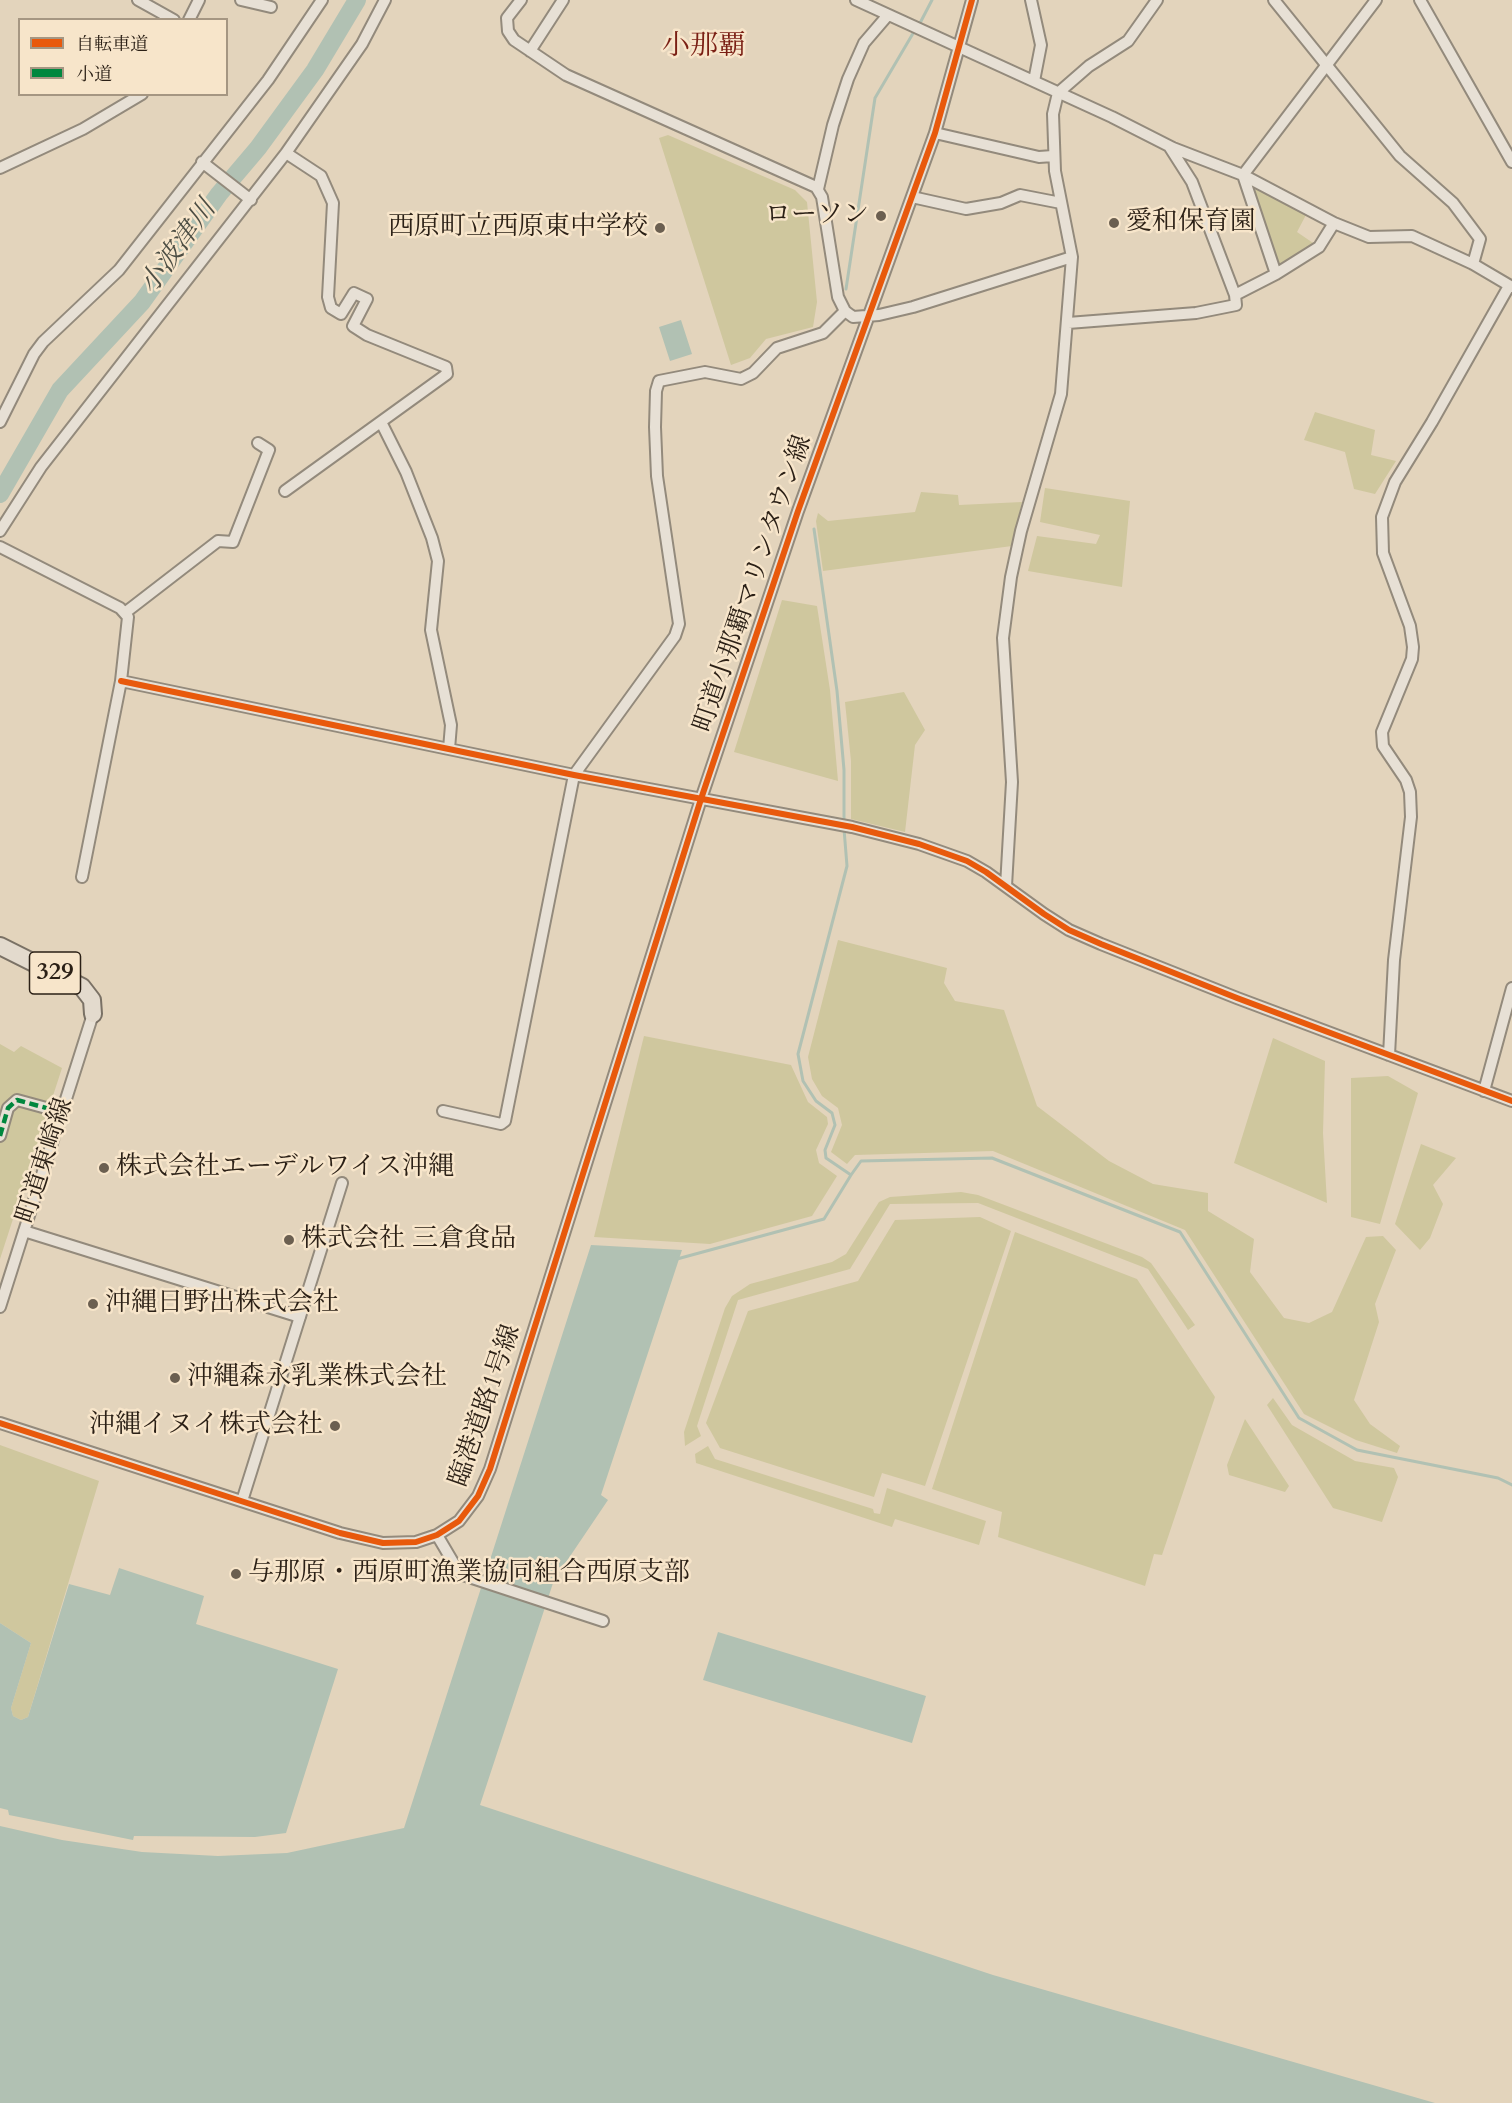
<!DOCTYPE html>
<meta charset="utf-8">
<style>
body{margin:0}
#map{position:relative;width:1512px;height:2103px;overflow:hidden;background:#e3d4bc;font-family:Cardo,"Noto Serif JP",serif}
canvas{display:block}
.legend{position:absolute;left:18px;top:18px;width:210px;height:78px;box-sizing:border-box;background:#f7e5ca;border:2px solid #a59682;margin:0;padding:8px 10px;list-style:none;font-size:18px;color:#2b2016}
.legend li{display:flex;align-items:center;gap:12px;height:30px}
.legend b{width:30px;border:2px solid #a59682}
</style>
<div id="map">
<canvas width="1512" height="2103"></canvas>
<ul class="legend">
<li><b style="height:8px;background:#e8590c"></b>自転車道</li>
<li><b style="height:8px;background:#00873e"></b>小道</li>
</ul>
</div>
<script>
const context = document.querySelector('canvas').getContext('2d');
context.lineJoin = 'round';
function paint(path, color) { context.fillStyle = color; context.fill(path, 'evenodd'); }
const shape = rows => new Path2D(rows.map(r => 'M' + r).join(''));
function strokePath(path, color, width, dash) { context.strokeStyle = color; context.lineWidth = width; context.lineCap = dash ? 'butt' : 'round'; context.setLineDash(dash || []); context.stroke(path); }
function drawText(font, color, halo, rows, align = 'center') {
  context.font = font + ' Cardo,"Noto Serif JP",serif'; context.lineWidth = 5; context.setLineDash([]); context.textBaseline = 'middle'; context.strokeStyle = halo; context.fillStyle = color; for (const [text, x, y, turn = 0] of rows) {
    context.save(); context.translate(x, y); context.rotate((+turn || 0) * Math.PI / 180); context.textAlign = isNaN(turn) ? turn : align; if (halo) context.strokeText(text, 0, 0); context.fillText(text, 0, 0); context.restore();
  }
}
paint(shape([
 [668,135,795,190,807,202,817,302,813,327,766,339,750,358,731,365,659,138],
 [1257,189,1307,213,1297,232,1316,245,1278,270,1252,193],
 [1315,412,1375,430,1371,455,1396,461,1375,494,1354,489,1345,452,1304,440],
 [1045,488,1130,501,1122,587,1028,571,1037,536,1096,544,1100,535,1040,522],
 [921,492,958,495,959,505,1022,502,1012,546,823,571,816,521,818,513,828,521,915,512],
 [782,600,817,606,830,690,838,781,734,752],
 [904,692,925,730,915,745,905,832,851,819,851,761,845,702],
 [838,940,947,968,944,983,955,1001,1004,1010,1037,1106,1109,1161,1153,1184,1208,1193,1208,1211,1254,1239,1250,1272,1284,1318,1309,1323,1332,1312,1366,1237,1383,1236,1396,1250,1375,1304,1379,1322,1354,1400,1370,1424,1400,1446,1397,1453,1356,1440,1304,1414,1185,1230,993,1151,855,1155,847,1164,831,1152,842,1125,838,1108,822,1096,812,1079,808,1057],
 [644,1036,791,1065,808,1102,827,1117,828,1124,816,1150,819,1163,837,1176,812,1216,710,1244,594,1237],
 [1273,1038,1325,1061,1323,1133,1327,1203,1234,1163],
 [0,1044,14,1052,21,1046,62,1068,0,1259],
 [1388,1076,1418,1093,1380,1224,1351,1217,1351,1078],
 [1421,1144,1456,1158,1433,1185,1443,1204,1430,1238,1420,1250,1395,1224],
 [961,1192,978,1195,1142,1257,1151,1263,1195,1325,1188,1330,1148,1269,978,1203,890,1204,850,1269,738,1300,697,1426,701,1436,685,1446,684,1432,725,1308,732,1296,750,1284,832,1262,846,1254,879,1202,890,1197],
 [980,1217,1011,1231,925,1486,882,1473,874,1497,720,1448,706,1423,748,1311,858,1281,895,1220],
 [1015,1232,1137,1279,1215,1397,1162,1555,1154,1554,1145,1586,998,1537,1002,1512,932,1489],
 [1273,1398,1292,1425,1355,1461,1394,1468,1398,1477,1382,1522,1333,1508,1267,1405],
 [1245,1419,1289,1486,1285,1492,1229,1475,1227,1465],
 [0,1445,99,1481,28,1717,21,1720,13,1716,11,1708,31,1643,0,1623],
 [708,1446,715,1459,873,1509,874,1513,880,1514,887,1488,986,1521,979,1545,895,1519,892,1527,696,1463,695,1454]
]), '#cfc79e');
paint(shape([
 [681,320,692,354,670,361,659,327],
 [591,1245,682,1250,601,1495,608,1500,554,1580,480,1805,993,1975,1435,2103,0,2103,0,1826,62,1840,142,1852,218,1856,287,1853,404,1828],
 [119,1568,204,1596,196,1624,338,1669,286,1833,255,1837,134,1836,133,1840,9,1815,8,1810,0,1808,0,1623,31,1643,11,1708,13,1716,21,1720,28,1717,69,1584,110,1595],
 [718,1632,926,1696,912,1743,703,1680]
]), '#b1c1b3');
strokePath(shape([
 [919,25,932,0],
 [846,289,875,98,915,30],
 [814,529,837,691,844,770,844,822],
 [851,1175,861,1161,992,1158,1180,1232,1299,1418,1357,1450,1498,1478,1512,1485],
 [677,1259,824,1219,851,1175,826,1158,825,1150,835,1125,832,1113,816,1101,803,1081,798,1054,847,866,844,829]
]), '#b1c1b3', 3);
strokePath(shape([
 [0,494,60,390,142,302,219,194,258,148,315,70,357,0]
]), '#b1c1b3', 18);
const minor = shape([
 [138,0,174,20],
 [241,0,271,7],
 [521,0,507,18,508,31,514,40,566,75,816,187,822,197,838,297,845,311,853,317,879,315,913,307,1072,257],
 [856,0,1112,117,1173,148,1243,175,1334,223,1369,237,1412,236,1473,264,1512,287],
 [1031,0,1041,45,1034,81],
 [1274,0,1400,156,1453,203,1480,239,1473,264],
 [1420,0,1512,162],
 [189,20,199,0],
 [530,51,563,0],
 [935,133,1039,157,1053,156],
 [1169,146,1192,182,1235,295],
 [202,162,251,200],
 [0,168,83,129,142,94],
 [1243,175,1376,0],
 [1243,175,1276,274],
 [818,189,833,125,848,79,864,43,888,15],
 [912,197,966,209,1001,203,1020,195,1061,203],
 [1068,323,1196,313,1236,305,1235,295,1276,274,1319,247,1334,223],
 [0,422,34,354,43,342,119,270,268,80,322,0],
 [381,422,406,472,432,538,438,561,431,630,451,725,449,749],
 [285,491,447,374,446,367,367,335,353,326,367,299,354,293,341,314,331,308,328,297,333,203,321,176,286,153],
 [0,531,41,467,286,153,362,44,385,0],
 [0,547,120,608,128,617,121,681,82,877],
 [126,612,218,541,233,542,269,450,258,443],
 [121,681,574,775,852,827,919,844,967,861,986,872,1044,914,1069,930,1101,944,1237,998,1512,1101],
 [1006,886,1012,782,1003,638,1011,577,1021,531,1061,394,1072,257,1055,171,1053,114,1058,93,1089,66,1128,41,1157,0],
 [1389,1055,1394,960,1411,817,1410,792,1406,780,1383,746,1382,732,1412,659,1413,647,1410,626,1383,553,1382,517,1395,482,1432,422,1509,286],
 [1484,1091,1512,988],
 [443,1111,501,1124,505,1121,574,775,675,636,679,624,657,476,655,427,656,391,659,381,705,372,741,379,753,373,777,348,823,333,845,311],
 [0,1136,8,1108,17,1100,50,1109],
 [24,1231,300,1317],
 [0,1307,93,1014],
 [0,1423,340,1533,383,1543,416,1542,437,1535,459,1521,478,1496,490,1469,701,799,798,511,935,133,972,0],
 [242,1501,342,1183],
 [437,1535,460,1574,603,1621]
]);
const highway = shape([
 [0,946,82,987,92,1000,93,1014]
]);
strokePath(minor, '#938a7c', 14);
strokePath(highway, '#7a7165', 20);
strokePath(minor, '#e7e0d5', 10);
strokePath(highway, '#e3dacd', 16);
strokePath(shape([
 [0,1136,8,1108,17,1100,50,1109]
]), '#00873e', 4.5, [9, 4.5]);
strokePath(shape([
 [121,681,574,775,852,827,919,844,967,861,986,872,1044,914,1069,930,1101,944,1237,998,1512,1101],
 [0,1423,340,1533,383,1543,416,1542,437,1535,459,1521,478,1496,490,1469,701,799,798,511,935,133,972,0]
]), '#e8590c', 6);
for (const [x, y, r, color] of [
 [881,216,6,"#6b5f50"],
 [1114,223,6,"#6b5f50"],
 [660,228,6,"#6b5f50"],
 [104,1168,6,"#6b5f50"],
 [289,1240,6,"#6b5f50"],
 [93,1304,6,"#6b5f50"],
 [175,1378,6,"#6b5f50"],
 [335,1426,6,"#6b5f50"],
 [236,1574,6,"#6b5f50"]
]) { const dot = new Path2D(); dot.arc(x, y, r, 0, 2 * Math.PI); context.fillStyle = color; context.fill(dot); strokePath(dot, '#f7e5ca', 2); }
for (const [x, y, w] of [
 [55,973,51]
]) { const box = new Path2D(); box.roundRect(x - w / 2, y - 21, w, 42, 4.5); context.fillStyle = '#f7e5ca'; context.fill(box); strokePath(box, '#2b2016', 1.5); }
drawText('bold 24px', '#2b2016', null, [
 ["329",55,973]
]);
drawText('26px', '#2b2016', '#f7e5ca', [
 ["ローソン",869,216,"right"],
 ["愛和保育園",1126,223],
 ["西原町立西原東中学校",648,228,"right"],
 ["株式会社エーデルワイス沖縄",116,1168],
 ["株式会社 三倉食品",301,1240],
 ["沖縄日野出株式会社",105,1304],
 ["沖縄森永乳業株式会社",187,1378],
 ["沖縄イヌイ株式会社",323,1426,"right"],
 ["与那原・西原町漁業協同組合西原支部",248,1574]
], 'left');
drawText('26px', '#2b2016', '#f7e5ca', [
 ["町道小那覇マリンタウン線",754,584,-71],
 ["町道東崎線",46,1161,-72],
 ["臨港道路1号線",486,1406,-71]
]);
drawText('italic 27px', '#4d4e44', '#f7e5ca', [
 ["小波津川",179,248,-54]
]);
drawText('28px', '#7a1f14', '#f7e5ca', [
 ["小那覇",704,48]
]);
</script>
